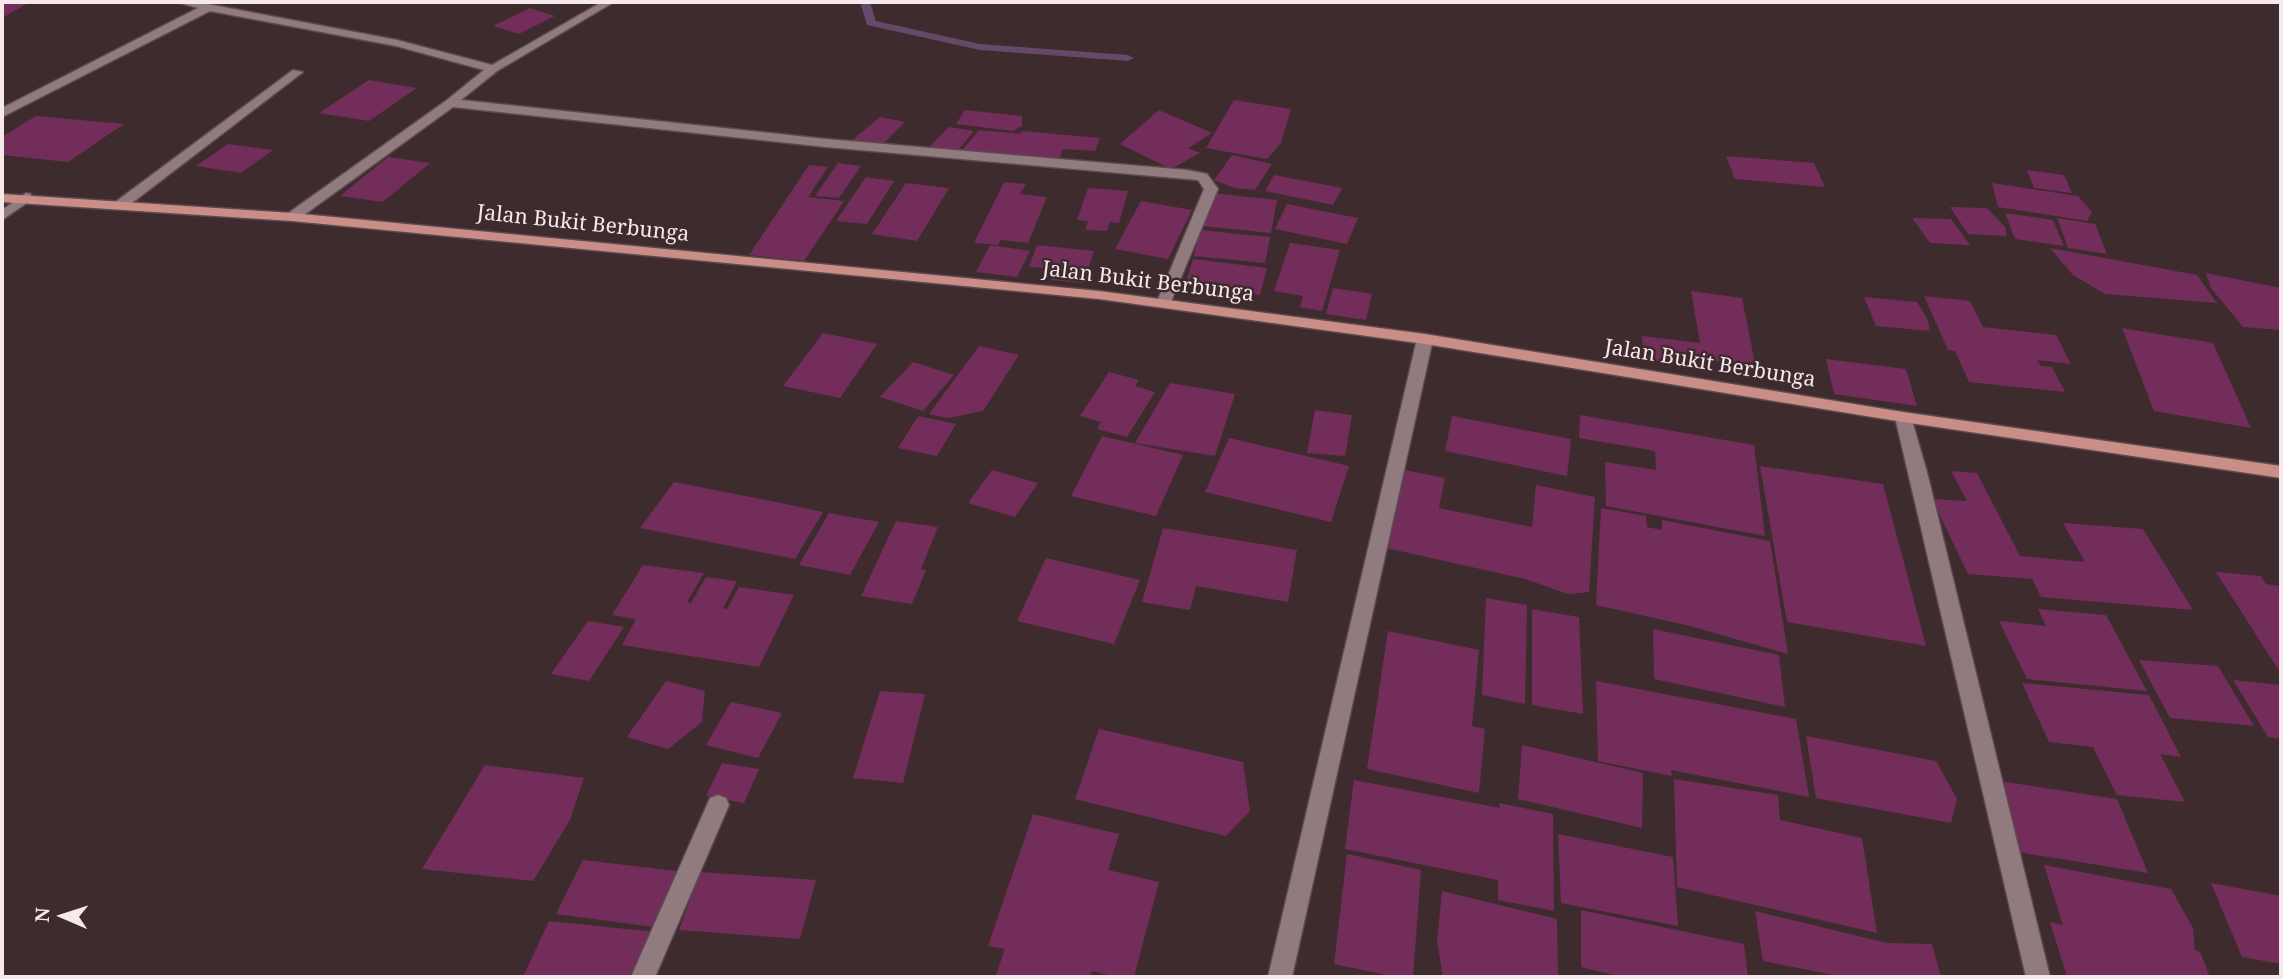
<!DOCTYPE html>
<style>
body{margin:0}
#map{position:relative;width:2283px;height:979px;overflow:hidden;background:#3e2b2e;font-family:"Noto Serif",serif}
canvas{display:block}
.frame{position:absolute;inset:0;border:4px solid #f6e9eb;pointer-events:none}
.north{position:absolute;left:28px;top:881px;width:70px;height:70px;-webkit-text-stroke:5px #3e2b2e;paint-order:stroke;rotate:273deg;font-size:19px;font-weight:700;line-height:28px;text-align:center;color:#f6e9eb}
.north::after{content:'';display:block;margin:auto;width:24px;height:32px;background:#f6e9eb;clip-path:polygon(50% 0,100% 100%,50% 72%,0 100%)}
</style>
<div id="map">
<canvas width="2283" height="979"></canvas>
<div class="frame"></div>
<div class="north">N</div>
</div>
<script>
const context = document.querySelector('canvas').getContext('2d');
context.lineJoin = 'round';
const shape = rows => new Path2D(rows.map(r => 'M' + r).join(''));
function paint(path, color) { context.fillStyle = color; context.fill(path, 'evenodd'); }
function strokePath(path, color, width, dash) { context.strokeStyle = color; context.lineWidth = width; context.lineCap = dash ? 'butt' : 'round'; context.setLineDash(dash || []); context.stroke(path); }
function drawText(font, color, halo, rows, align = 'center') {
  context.font = font + ' "Noto Serif",serif'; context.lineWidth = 5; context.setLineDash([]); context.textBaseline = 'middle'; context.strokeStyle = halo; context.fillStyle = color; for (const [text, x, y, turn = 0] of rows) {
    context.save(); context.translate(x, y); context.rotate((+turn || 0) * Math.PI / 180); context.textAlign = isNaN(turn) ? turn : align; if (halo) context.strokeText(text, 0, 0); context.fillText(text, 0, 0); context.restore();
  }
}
paint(shape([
 [860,2,870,2,876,21,980,44,1128,55,1134,58,1128,61,980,50,867,25,860,2]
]), '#664969');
paint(shape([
 [2,2,30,2,2,18],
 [530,8,555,16,519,34,493,26],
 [369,80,417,88,369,121,319,113],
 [1234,100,1291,109,1281,143,1267,159,1206,148],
 [965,110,1022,116,1022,126,1013,131,956,124],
 [1159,110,1212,133,1188,148,1200,153,1171,169,1120,144],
 [36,116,124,124,68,162,2,155,2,137],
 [880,117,905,122,880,147,849,143],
 [949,127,974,131,955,154,925,151],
 [979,130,1020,134,1022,131,1100,138,1095,151,1063,149,1057,164,959,154],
 [228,144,273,150,241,173,196,166],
 [1232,155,1272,164,1255,190,1235,188,1214,180],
 [1726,156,1814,163,1825,187,1735,179],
 [388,157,430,163,383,202,340,196],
 [838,163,861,166,839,198,815,196],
 [809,165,828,167,808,197,844,201,804,261,749,255],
 [2027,170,2064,175,2072,193,2034,188],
 [1274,175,1342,188,1333,205,1265,191],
 [866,177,894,181,867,224,836,221],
 [1004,182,1026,184,1020,194,1047,197,1028,243,1001,240,998,245,974,243],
 [906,183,949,188,917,241,872,234],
 [1992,183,2078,196,2092,212,2087,221,1998,207],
 [1088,188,1128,191,1119,223,1110,222,1107,231,1085,230,1088,221,1077,220],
 [1212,193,1277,200,1271,233,1203,226],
 [1141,201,1192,210,1168,259,1115,249],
 [1287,204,1358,218,1347,244,1275,229],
 [1950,207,1987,208,2005,227,2007,236,1968,234],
 [2005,213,2053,220,2064,246,2015,239],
 [1912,218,1951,219,1970,245,1930,243],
 [2057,218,2095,224,2107,254,2068,248],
 [1200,230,1270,237,1265,263,1194,256],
 [1290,243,1340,250,1322,311,1300,307,1303,296,1274,291],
 [990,245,1030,251,1017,277,976,272],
 [1037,245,1094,251,1083,283,1051,280,1054,269,1029,267],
 [2050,248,2197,275,2217,303,2105,294,2073,275],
 [1193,259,1267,268,1260,295,1185,286],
 [2206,273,2281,288,2281,330,2243,327,2211,288],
 [1333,288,1372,294,1366,320,1326,314],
 [1691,291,1742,298,1755,363,1696,360,1697,366,1644,359,1642,336,1700,343],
 [1924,296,1970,301,1983,327,2056,335,2071,364,2037,360,2041,366,2052,367,2065,392,1969,382,1955,351,1948,350],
 [1864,297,1917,302,1927,318,1930,331,1876,326],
 [2122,328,2213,343,2251,428,2154,411],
 [823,333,877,344,840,398,783,386],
 [979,346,1019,355,983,411,948,418,929,414],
 [1826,359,1906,369,1917,406,1834,394],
 [913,362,954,375,923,411,880,397],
 [1109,372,1139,380,1135,386,1155,392,1127,437,1097,429,1101,422,1080,416],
 [1170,383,1235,394,1215,456,1135,443],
 [1315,410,1352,415,1345,456,1307,453],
 [1580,415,1754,445,1765,536,1606,506,1605,462,1656,470,1655,451,1579,438],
 [918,416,956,424,937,456,898,448],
 [1452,416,1571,439,1567,476,1445,451],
 [1102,436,1183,455,1156,516,1071,496],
 [1229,438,1349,466,1331,522,1205,492],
 [1760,466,1883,484,1926,646,1787,622],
 [1399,469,1445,478,1439,508,1532,527,1536,485,1595,497,1589,592,1568,594,1525,579,1382,547],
 [992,470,1038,483,1015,517,968,503],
 [1951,471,1977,473,2020,556,2085,562,2063,523,2143,529,2193,610,2041,597,2032,579,1968,574,1932,499,1967,501],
 [674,482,776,502,823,512,795,559,640,528],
 [1601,508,1646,516,1647,527,1662,530,1662,520,1770,541,1788,654,1690,626,1596,605],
 [829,513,879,522,850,575,799,565],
 [896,521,938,527,921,569,926,570,912,604,861,596],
 [1163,528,1297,550,1288,602,1196,586,1190,610,1142,602],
 [1046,558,1140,580,1114,644,1017,621],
 [643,565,704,573,687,602,691,603,706,577,737,581,723,608,727,609,739,587,794,595,759,667,622,645,636,619,612,615],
 [2216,572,2261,576,2266,584,2281,586,2281,674],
 [1486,598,1527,605,1525,704,1482,695],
 [1532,609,1579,617,1583,714,1532,705],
 [2038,609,2106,615,2147,691,2027,679,1999,621,2046,626],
 [588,621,624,627,589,681,551,674],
 [1653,629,1779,655,1785,707,1654,679],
 [1388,631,1479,650,1472,726,1485,729,1479,793,1367,769],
 [2139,660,2218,666,2254,726,2170,718],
 [2233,680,2281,685,2281,739,2268,737],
 [666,681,705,691,702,722,668,749,627,737],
 [1596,681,1796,719,1809,797,1671,770,1672,776,1598,761],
 [2022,683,2149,695,2181,757,2160,754,2185,802,2117,795,2093,747,2049,742],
 [880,691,925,694,903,783,853,778],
 [731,702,782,713,758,758,706,745],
 [1099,729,1243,762,1250,811,1226,836,1075,799],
 [1806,736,1936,761,1957,799,1951,823,1816,798],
 [1522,745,1643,773,1642,828,1518,799],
 [722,763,759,769,744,803,706,796],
 [485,765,584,778,570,820,533,881,422,869],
 [1674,779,1778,795,1780,820,1862,838,1877,933,1677,887],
 [1354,780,1500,808,1499,803,1553,814,1554,911,1498,900,1498,880,1345,849],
 [1993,780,2117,799,2148,873,2017,852],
 [1033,814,1119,834,1108,870,1159,882,1134,977,1116,977,1092,971,1090,977,995,977,1005,949,988,946],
 [1558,834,1673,857,1678,926,1561,903],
 [1347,854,1421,870,1413,977,1396,977,1334,964],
 [583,860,685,872,661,928,556,914],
 [2044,865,2171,889,2193,928,2195,950,2200,952,2210,977,2067,977,2050,922,2063,925],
 [700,872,816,880,800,939,679,930],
 [2211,883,2281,896,2281,964,2242,957],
 [1442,891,1557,919,1558,977,1443,977,1437,941],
 [1581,910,1744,944,1748,977,1622,977,1581,967],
 [1755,911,1887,943,1932,944,1941,977,1843,977,1763,961],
 [549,921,656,932,638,977,523,977]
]), '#732d5b');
const minor = shape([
 [177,2,197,2,397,40,492,65,602,2,614,2,497,71,461,100,826,139,1187,170,1207,174,1218,189,1170,304,1163,308,1156,304,1204,189,1198,180,826,147,453,107,297,220,287,220,287,214,447,100,484,70,396,46,210,11,2,117,2,108,198,8,177,2],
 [293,70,303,72,124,209,114,209,114,203,293,70],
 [26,193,31,194,31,200,2,220,2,210,26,193],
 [1425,334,1433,339,1292,977,1268,977,1417,339,1425,334],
 [1903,412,1911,417,1927,472,2050,977,2026,977,1895,417,1903,412],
 [718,795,726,798,729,805,655,977,631,977,710,798,718,795]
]);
const major = shape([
 [2,194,292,213,1099,291,1425,334,1903,412,2281,466,2281,478,1903,422,1425,344,1099,299,292,221,2,202,2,194]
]);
strokePath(minor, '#5b4b4e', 3);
strokePath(major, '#5b4b4e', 3);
paint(minor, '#927b7f');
paint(major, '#ca8e87');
drawText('21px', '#f6e9eb', '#3e2b2e', [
 ["Jalan Bukit Berbunga",583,224,6],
 ["Jalan Bukit Berbunga",1148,282,7],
 ["Jalan Bukit Berbunga",1710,364,9]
]);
</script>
